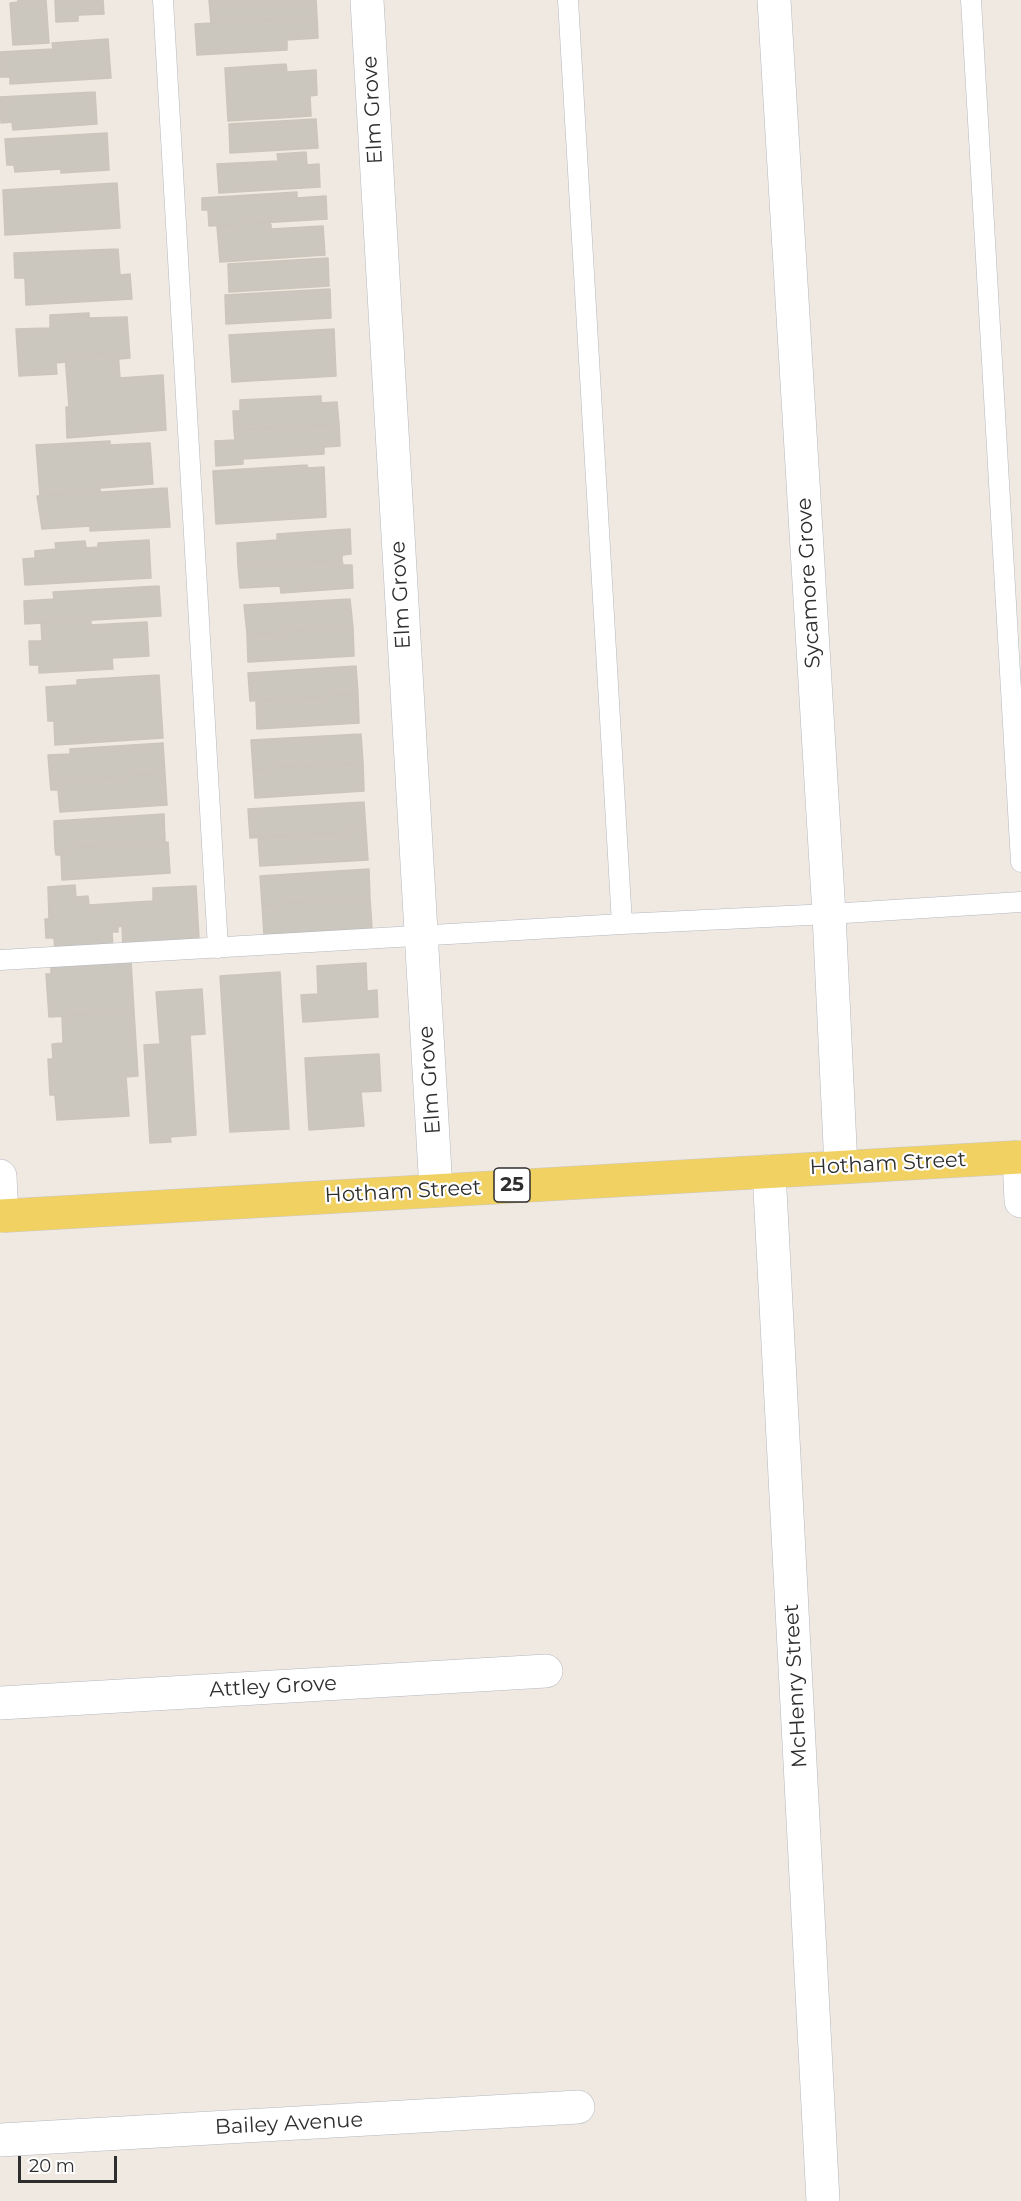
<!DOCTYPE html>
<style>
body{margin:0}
#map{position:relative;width:1021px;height:2201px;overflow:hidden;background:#efe9e1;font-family:Montserrat,sans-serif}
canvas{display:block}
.scale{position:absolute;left:18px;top:2156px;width:99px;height:27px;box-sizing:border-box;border:3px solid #2e2e2e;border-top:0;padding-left:8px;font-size:18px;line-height:21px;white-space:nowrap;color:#2e2e2e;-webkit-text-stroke:4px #fff;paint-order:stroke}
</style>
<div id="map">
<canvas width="1021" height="2201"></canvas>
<div class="scale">20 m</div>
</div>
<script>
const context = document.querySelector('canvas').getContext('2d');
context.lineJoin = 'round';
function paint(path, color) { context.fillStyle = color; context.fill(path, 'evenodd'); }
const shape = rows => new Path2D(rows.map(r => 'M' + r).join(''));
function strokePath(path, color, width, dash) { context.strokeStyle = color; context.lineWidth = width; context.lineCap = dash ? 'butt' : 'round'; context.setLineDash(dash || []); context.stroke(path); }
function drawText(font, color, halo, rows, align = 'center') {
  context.font = font + ' Montserrat,sans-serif'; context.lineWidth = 4.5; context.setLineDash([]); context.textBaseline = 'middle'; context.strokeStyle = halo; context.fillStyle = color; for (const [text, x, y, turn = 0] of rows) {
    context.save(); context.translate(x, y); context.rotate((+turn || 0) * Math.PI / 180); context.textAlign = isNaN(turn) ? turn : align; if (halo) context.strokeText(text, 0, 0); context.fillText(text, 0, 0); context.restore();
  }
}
const building = shape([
 [18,0,46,0,49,43,13,45,10,3,18,2,18,0],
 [55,0,103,0,104,14,78,15,78,21,56,22,55,0],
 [209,0,316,0,317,17,211,23,209,0],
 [317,17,318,38,287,40,287,50,197,55,195,24,317,17],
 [108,39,111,78,10,84,10,77,0,77,0,52,53,49,52,43,108,39],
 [286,64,287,72,316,70,317,95,310,96,311,116,228,121,225,68,286,64],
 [95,92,97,124,13,130,12,122,1,123,0,97,95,92],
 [316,119,318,148,230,153,229,124,316,119],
 [107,133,109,170,61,173,61,169,15,172,14,165,7,165,5,139,107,133],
 [306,152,307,165,319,164,320,187,219,193,217,164,278,161,277,154,306,152],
 [117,183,120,228,5,235,3,190,117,183],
 [297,192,297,198,326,196,327,219,209,226,208,210,202,210,202,198,297,192],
 [271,222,271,229,323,226,325,255,220,262,217,226,271,222],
 [118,249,120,275,130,274,132,299,26,305,25,278,15,278,14,253,118,249],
 [328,258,329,286,229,292,228,264,328,258],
 [330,289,331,318,226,324,225,295,330,289],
 [89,313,89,318,127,317,130,358,119,359,118,352,65,355,66,362,56,363,57,374,19,376,16,329,50,328,50,315,89,313],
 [334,329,336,376,232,382,229,335,334,329],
 [118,352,120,378,163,375,166,430,67,438,66,407,69,407,65,355,118,352],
 [321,396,321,403,337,402,339,424,234,430,233,411,240,411,240,400,321,396],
 [339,424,340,446,324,447,324,454,243,459,243,464,216,466,215,441,235,440,234,430,339,424],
 [110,441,110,445,150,443,153,484,100,488,100,492,40,496,36,445,110,441],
 [307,465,308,468,324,467,326,517,216,524,213,471,307,465],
 [167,488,170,527,90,531,90,526,42,529,37,496,167,488],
 [350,529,351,554,342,555,342,560,238,566,237,543,277,540,277,534,350,529],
 [149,540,151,578,25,585,23,559,35,558,35,551,56,549,55,543,85,541,86,548,98,547,98,543,149,540],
 [342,560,343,565,352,565,353,588,281,593,280,586,240,588,238,566,342,560],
 [159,586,161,616,25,624,24,601,54,599,53,592,159,586],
 [350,599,353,628,247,634,244,605,350,599],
 [91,620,91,625,147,622,149,656,112,658,113,669,39,673,39,665,30,665,29,641,42,641,41,623,91,620],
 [353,628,354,656,248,662,247,634,353,628],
 [356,666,358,694,250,701,248,673,356,666],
 [159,675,163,738,55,745,54,721,48,721,46,687,77,685,77,680,159,675],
 [358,694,359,723,257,729,256,701,358,694],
 [361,734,363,763,253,769,251,740,361,734],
 [163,743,165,774,50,780,48,755,70,754,70,749,163,743],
 [363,763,364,791,255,798,253,769,363,763],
 [165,774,167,805,60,812,58,790,51,790,50,780,165,774],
 [364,802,366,831,250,838,248,809,364,802],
 [164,814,165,842,55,849,54,821,164,814],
 [366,831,368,860,260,866,258,837,366,831],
 [168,842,170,873,62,880,61,855,56,855,55,849,168,842],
 [369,869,370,899,262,905,260,876,369,869],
 [75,885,76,897,88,896,89,905,153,901,153,888,196,886,199,938,181,939,181,944,123,948,122,926,118,927,118,932,112,932,113,948,55,952,54,938,46,938,45,919,49,919,48,887,75,885],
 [370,899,372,928,264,935,262,905,370,899],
 [131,961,134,1012,49,1017,46,974,51,974,51,966,131,961],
 [366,963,367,991,377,990,378,1017,303,1022,301,995,318,994,317,966,366,963],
 [280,972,289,1129,230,1132,220,976,280,972],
 [202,989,205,1034,190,1035,196,1135,170,1137,171,1142,150,1143,144,1045,160,1044,156,992,202,989],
 [134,1012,138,1076,126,1077,129,1116,57,1120,55,1095,50,1095,48,1059,53,1059,52,1044,63,1043,62,1016,134,1012],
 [379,1054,381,1091,361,1092,364,1126,309,1130,305,1058,379,1054]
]);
paint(building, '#cbc7bf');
strokePath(building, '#cbc5ba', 1.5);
const lane = shape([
 [163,0,218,948],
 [568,0,622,924],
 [971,0,1021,862],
 [0,960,622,924,829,914,1021,902]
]);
const street = shape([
 [367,0,436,1190],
 [774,0,829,914,841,1167],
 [1019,1157,1021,1201],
 [769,1171,823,2201],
 [0,1176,2,1216],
 [0,1703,546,1671],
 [0,2140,578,2107]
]);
const primary = shape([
 [0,1216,1021,1157]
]);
strokePath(lane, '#b4b7c1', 21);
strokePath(street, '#b4b7c1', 34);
strokePath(primary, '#c9c9c9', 34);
strokePath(lane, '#fff', 20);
strokePath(street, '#fff', 33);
strokePath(primary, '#f2d163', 33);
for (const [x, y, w] of [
 [512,1185,36]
]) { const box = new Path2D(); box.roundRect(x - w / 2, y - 17, w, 34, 4.5); context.fillStyle = '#fff'; context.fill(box); strokePath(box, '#2e2e2e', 1.5); }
drawText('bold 20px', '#2e2e2e', null, [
 ["25",512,1185]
]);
drawText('21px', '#2e2e2e', '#fff', [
 ["Elm Grove",373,110,-93],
 ["Sycamore Grove",809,583,-93],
 ["Elm Grove",401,595,-93],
 ["Elm Grove",430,1080,-94],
 ["Hotham Street",888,1164,-3],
 ["Hotham Street",403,1192,-3],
 ["McHenry Street",796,1686,-93],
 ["Attley Grove",273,1687,-3],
 ["Bailey Avenue",289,2124,-3]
]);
</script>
